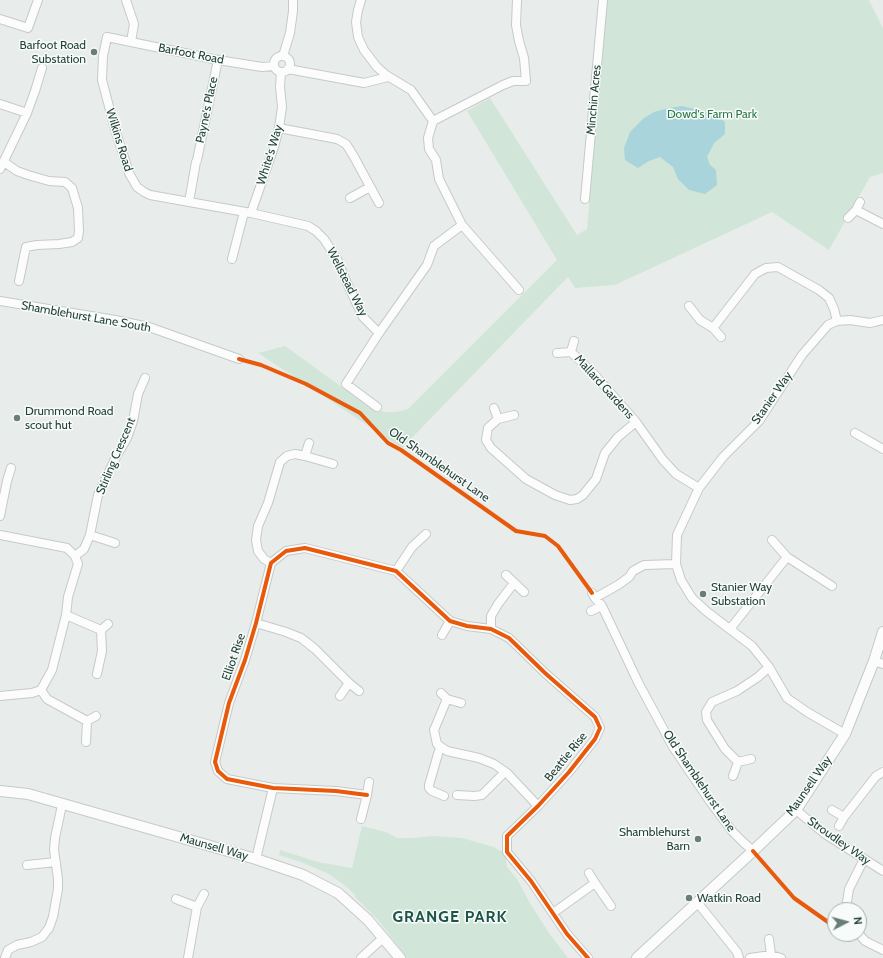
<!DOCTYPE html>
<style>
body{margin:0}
#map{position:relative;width:883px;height:958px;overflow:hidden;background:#e8edeb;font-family:Cabin,sans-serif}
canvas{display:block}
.north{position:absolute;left:827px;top:902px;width:40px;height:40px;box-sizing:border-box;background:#f7fbf9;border:1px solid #a3b1ad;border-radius:50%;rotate:84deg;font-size:11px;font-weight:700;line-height:16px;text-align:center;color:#24423a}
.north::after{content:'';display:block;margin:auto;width:14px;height:18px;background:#697e78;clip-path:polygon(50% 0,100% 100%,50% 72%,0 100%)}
</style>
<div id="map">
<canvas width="883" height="958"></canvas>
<div class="north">N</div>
</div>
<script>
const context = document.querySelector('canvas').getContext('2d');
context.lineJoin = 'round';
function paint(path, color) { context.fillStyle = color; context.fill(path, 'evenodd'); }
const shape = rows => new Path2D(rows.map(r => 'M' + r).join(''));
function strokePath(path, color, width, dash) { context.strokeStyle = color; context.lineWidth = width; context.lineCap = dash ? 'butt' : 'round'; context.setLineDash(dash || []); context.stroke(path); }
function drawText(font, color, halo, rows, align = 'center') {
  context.font = font + ' Cabin,sans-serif'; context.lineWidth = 3; context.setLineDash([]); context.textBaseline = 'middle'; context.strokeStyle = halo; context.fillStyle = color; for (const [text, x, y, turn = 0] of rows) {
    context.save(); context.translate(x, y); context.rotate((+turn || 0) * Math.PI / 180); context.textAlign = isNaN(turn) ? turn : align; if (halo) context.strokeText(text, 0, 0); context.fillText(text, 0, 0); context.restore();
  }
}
paint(shape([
 [607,0,869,0,883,28,883,173,870,177,829,250,772,212,615,285,575,288,568,277,402,448,258,353,285,346,368,406,384,412,396,412,408,409,557,260,467,111,490,98,577,235,587,229],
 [362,826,386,832,397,838,413,838,433,836,462,838,494,847,498,850,506,853,506,861,507,867,517,879,531,905,549,933,568,958,407,958,379,921,355,897,355,895,348,888,329,874,301,862,279,855,280,850,318,862,352,868]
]), '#d1e6d8');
paint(shape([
 [682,106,715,114,725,122,725,134,714,143,707,157,710,165,716,170,717,185,705,194,689,190,678,179,673,167,660,157,649,161,638,168,625,160,624,148,630,132,644,118,654,112,669,108]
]), '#a9d4db');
const minor = shape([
 [126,0,134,24,131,42],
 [361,0,358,10,356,22,358,37,364,50,377,67,386,75,411,90,433,121],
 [517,0,516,25,519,41,524,58,526,81,513,81,503,85,433,121,428,138,429,149,436,160,439,179,462,225,519,290],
 [0,19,28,28,38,0],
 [283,56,290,33,293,11,293,0],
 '274 64a8 8 0 1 1 16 0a8 8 0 1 1-16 0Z',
 [274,66,262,67,218,60,107,37,103,56,102,80,115,129,129,173,137,187,144,192,150,195,251,213,308,226,316,231,324,239,337,259,346,281,363,317,379,333,427,265,434,246,462,225],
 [288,69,364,83,388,77],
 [0,104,27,113],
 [279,128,337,139,346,144,353,155,379,203],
 [197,160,218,60],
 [4,162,17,171,28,175,49,181,65,182,72,188,78,208,79,231,78,238,72,242,59,244,37,245,26,247,19,281],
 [0,169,27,113,35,91,42,68],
 [350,198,370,187],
 [585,199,603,0],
 [189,202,196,162],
 [856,210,883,224],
 [251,213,274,147,279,128,282,107,280,87,281,72],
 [848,218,856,210,860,202],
 [232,259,244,212],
 [0,301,115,320,149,327,239,359],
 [689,306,700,320,713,328,721,337],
 [713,328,755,274,766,268,778,267,819,290,829,298,834,309,837,321],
 [574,341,571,352,593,373,636,422,663,460,676,474,699,488],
 [557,353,571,352],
 [377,407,346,384,379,333],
 [494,408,498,419],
 [514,415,498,419,488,428,486,440,491,448,526,479,555,495,570,500,577,499,583,495,596,479,605,453,618,437,636,422],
 [855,433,883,449],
 [305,456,309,443],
 [0,516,7,481,11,468],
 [0,535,67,548,75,556,78,564,68,597,66,615,52,670,41,690,32,693,0,696],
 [90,535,115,543],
 [772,540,787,557,832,586],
 [75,556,84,549,90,535,98,495,116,457,127,438,133,421,138,394,145,378],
 [271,563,264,559,258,551,256,540,258,526,268,503,280,462,287,456,295,454,305,456,333,464],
 [396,571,412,547,426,534],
 [506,575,524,592],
 [592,593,595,598,602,606,638,682,673,747,709,800,732,831,743,842,753,851],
 [595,598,618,585,629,577,633,571,644,565,676,564],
 [591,611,602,606],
 [66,615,101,630,102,651,97,674],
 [256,623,286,632,301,638,315,649,349,683,359,691],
 [491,629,491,616,498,604,514,583],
 [730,629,787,557],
 [101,630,108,624],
 [442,635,450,621],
 [874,661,883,664],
 [41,690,47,699,87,721,96,716],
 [441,693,447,699,461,703],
 [340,696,349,683],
 [447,699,434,730,437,744,447,751,479,758,494,764,507,773,538,806],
 [845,734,807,712,787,698,769,667,752,646,706,611,692,598,681,580,676,564,677,535,699,488,723,457,759,421,802,355,828,325,837,321,850,320,870,323,883,320],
 [86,742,87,721],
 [440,747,429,785,429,788,432,791,444,796],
 [738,762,725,749,707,720,706,712,712,702,737,691,758,677,769,667],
 [733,776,738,762,751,759],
 [367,795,336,791,273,788,227,779,218,771,215,762,229,703,245,660,256,623,271,563,286,551,305,548,396,571,450,621,467,626,491,629,509,638,545,673,595,717,600,728,595,739,569,772,538,806,507,836,507,852,531,881,567,934,588,958],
 [457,795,474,796,482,795,505,772],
 [796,810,825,834,883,871],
 [832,810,844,817],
 [361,819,367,795,369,782],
 [839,826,844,817,876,776,883,772],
 [256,859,273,788],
 [27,865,56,862],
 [589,873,595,883,611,906],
 [176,899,197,907],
 [697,902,737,952,739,958],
 [848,910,847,902,849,889,864,859],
 [553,913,595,883],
 [859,934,865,941,883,950],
 [769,939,771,955],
 [5,958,8,950,17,945,31,942,42,937,49,928,53,917,58,889,58,879,54,850,55,838,62,805],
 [188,958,197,907,204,894],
 [361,958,383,938],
 [750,958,771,955,781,958]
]);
const tertiary = shape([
 [0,791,28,794,256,859,303,875,338,893,347,901,368,920,400,958],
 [637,958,753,851,796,810,845,734,874,661,883,632]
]);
strokePath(minor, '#c5cac8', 10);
strokePath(tertiary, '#c5cac8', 12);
strokePath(minor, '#fcfcfc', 8);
strokePath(tertiary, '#fcfcfc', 10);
strokePath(shape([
 [239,359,261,365,306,384,360,413,388,443,401,450,516,531,545,536,558,546,592,593],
 [367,795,336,791,273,788,227,779,218,771,215,762,229,703,245,660,256,623,271,563,286,551,305,548,396,571,450,621,467,626,491,629,509,638,545,673,595,717,600,728,595,739,569,772,538,806,507,836,507,852,531,881,567,934,588,958],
 [753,851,794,898,835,927]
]), '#e8590c', 4);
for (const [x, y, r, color] of [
 [94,52,4,"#697e78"],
 [17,418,4,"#697e78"],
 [703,594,4,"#697e78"],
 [698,839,4,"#697e78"],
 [689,898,4,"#697e78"]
]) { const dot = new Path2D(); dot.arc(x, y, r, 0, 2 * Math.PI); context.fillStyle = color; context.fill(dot); strokePath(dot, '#f7fbf9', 1.5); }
drawText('12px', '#24423a', '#f7fbf9', [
 ["Barfoot Road",86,45,"right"],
 ["Substation",86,59,"right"],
 ["Drummond Road",25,411],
 ["scout hut",25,425],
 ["Stanier Way",711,587],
 ["Substation",711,601],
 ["Shamblehurst",690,832,"right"],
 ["Barn",690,846,"right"],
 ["Watkin Road",697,898]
], 'left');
drawText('12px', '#24423a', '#f7fbf9', [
 ["Barfoot Road",191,54,11],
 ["Minchin Acres",594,100,-85],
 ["Payne's Place",207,110,-78],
 ["Wilkins Road",119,140,73],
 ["White's Way",270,155,-73],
 ["Wellstead Way",347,282,63],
 ["Shamblehurst Lane South",86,317,10],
 ["Mallard Gardens",604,387,48],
 ["Stanier Way",772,398,-55],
 ["Stirling Crescent",116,456,-67],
 ["Old Shamblehurst Lane",439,465,35],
 ["Elliot Rise",234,657,-71],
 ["Beattie Rise",566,757,-51],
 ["Old Shamblehurst Lane",699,781,56],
 ["Maunsell Way",809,786,-55],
 ["Stroudley Way",839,841,35],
 ["Maunsell Way",214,847,16]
]);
drawText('12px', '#2d7a4b', '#f7fbf9', [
 ["Dowd's Farm Park",712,114]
]);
context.letterSpacing = '1px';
drawText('bold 16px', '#1f5548', '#f7fbf9', [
 ["GRANGE PARK",450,917]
]);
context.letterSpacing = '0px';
</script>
